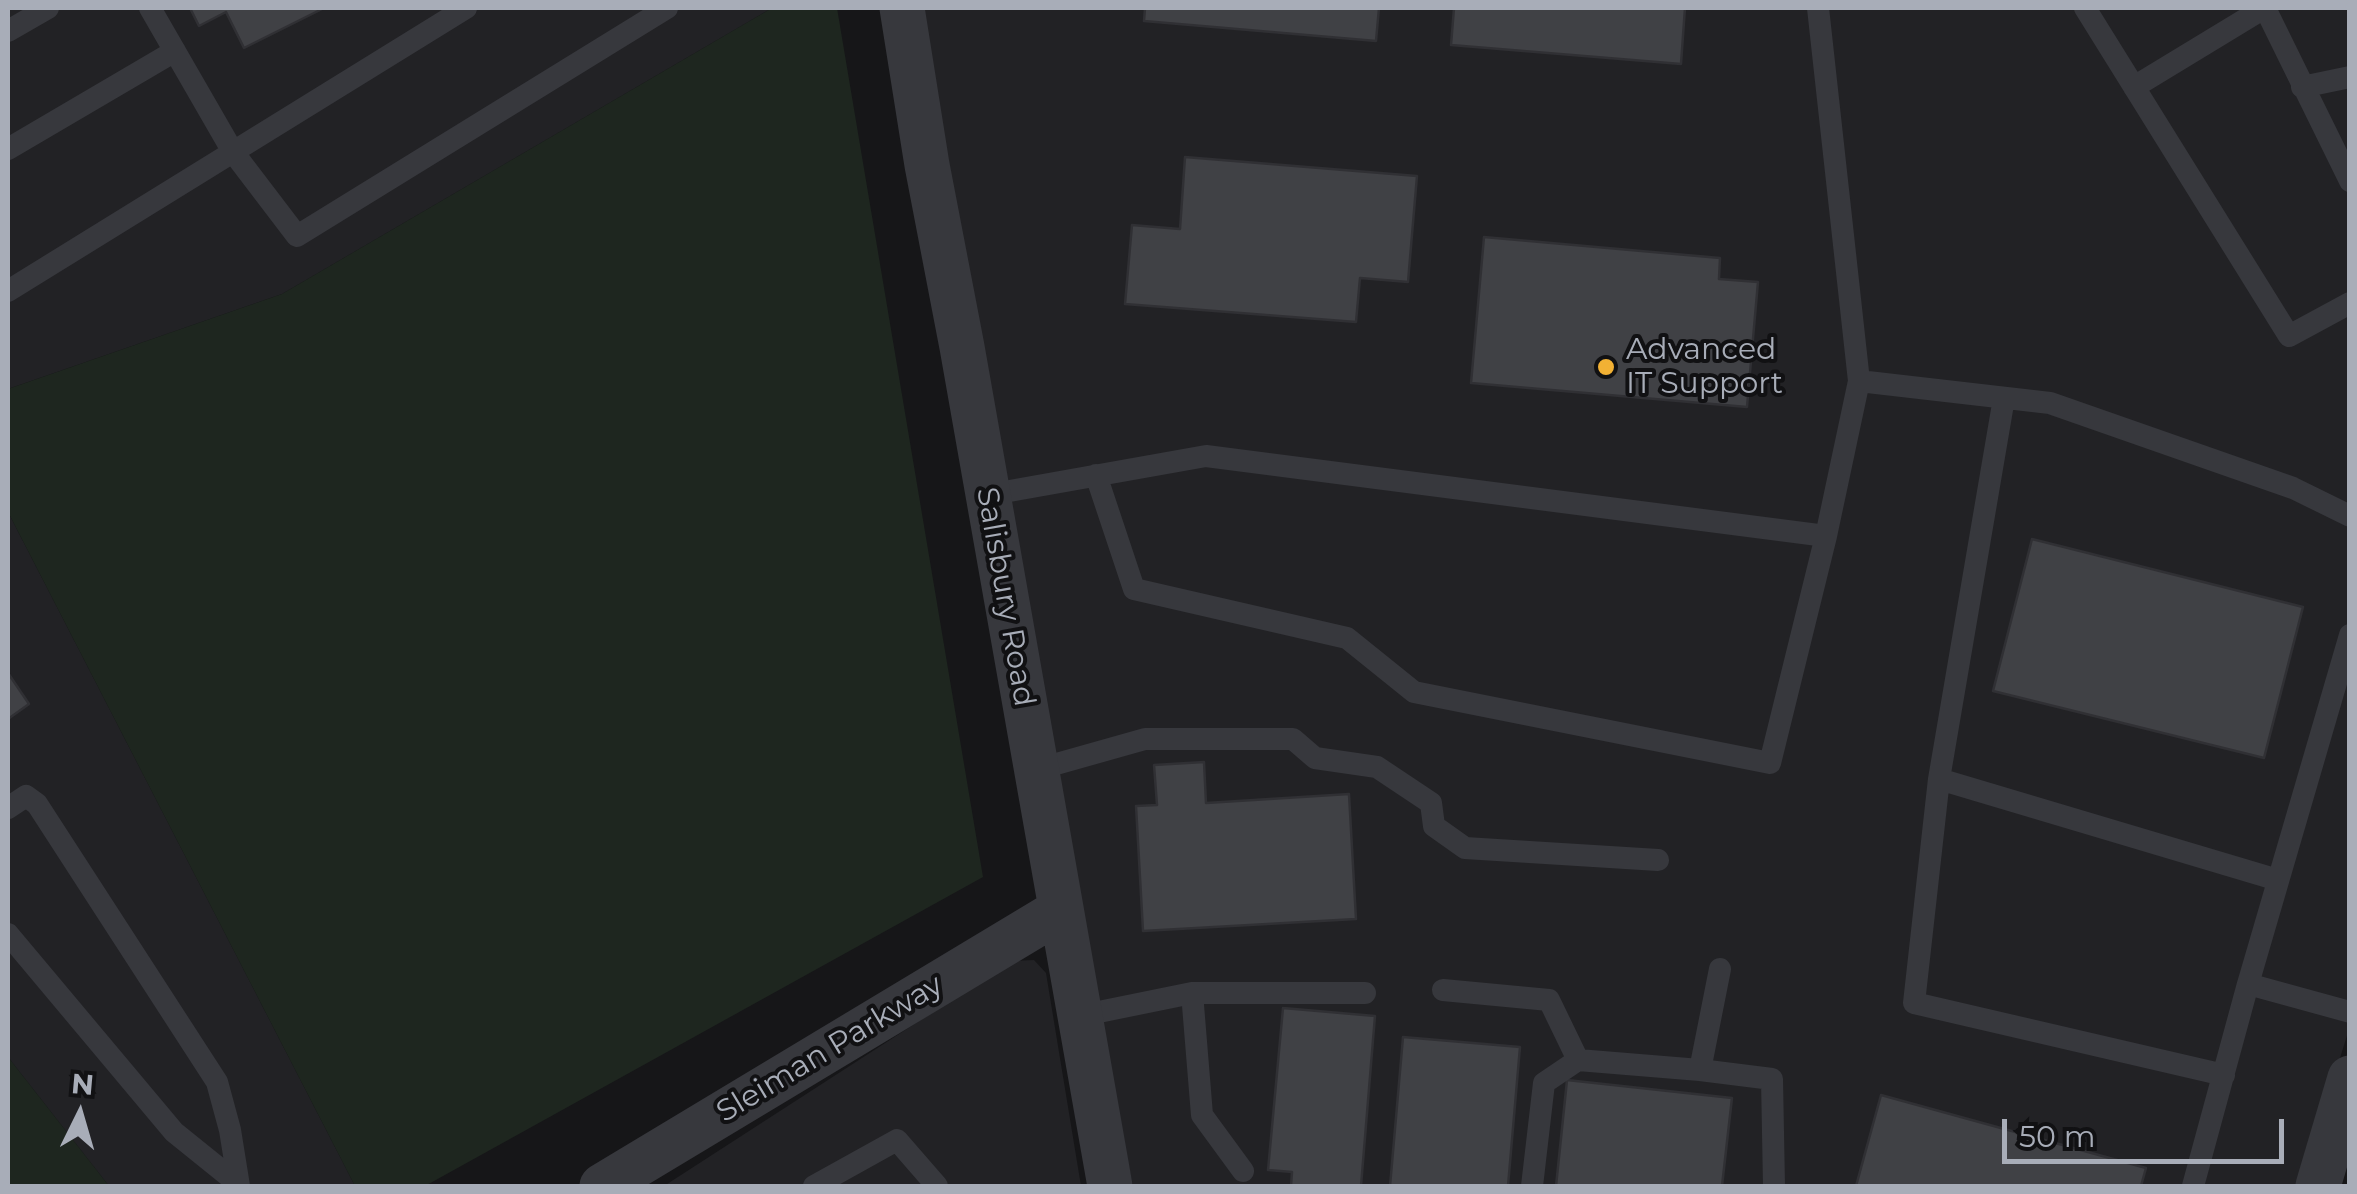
<!DOCTYPE html>
<style>
body{margin:0}
#map{position:relative;width:2357px;height:1194px;overflow:hidden;background:#161618;font-family:Montserrat,sans-serif}
canvas{display:block}
.frame{position:absolute;inset:0;border:10px solid #a8adb8;pointer-events:none}
.north{position:absolute;left:30px;top:1064px;width:100px;height:100px;-webkit-text-stroke:8px #111113;paint-order:stroke;rotate:5deg;font-size:28px;font-weight:700;line-height:40px;text-align:center;color:#a8adb8}
.north::after{content:'';display:block;margin:auto;width:35px;height:45px;background:#a8adb8;clip-path:polygon(50% 0,100% 100%,50% 72%,0 100%)}
.scale{position:absolute;left:2002px;top:1119px;width:282px;height:45px;box-sizing:border-box;border:5px solid #a8adb8;border-top:0;padding-left:12px;font-size:30px;line-height:35px;white-space:nowrap;color:#a8adb8;-webkit-text-stroke:8px #111113;paint-order:stroke}
</style>
<div id="map">
<canvas width="2357" height="1194"></canvas>
<div class="frame"></div>
<div class="north">N</div>
<div class="scale">50 m</div>
</div>
<script>
const context = document.querySelector('canvas').getContext('2d');
context.lineJoin = 'round';
function paint(path, color) { context.fillStyle = color; context.fill(path, 'evenodd'); }
const shape = rows => new Path2D(rows.map(r => 'M' + r).join(''));
function strokePath(path, color, width, dash) { context.strokeStyle = color; context.lineWidth = width; context.lineCap = dash ? 'butt' : 'round'; context.setLineDash(dash || []); context.stroke(path); }
function drawText(font, color, halo, rows, align = 'center') {
  context.font = font + ' Montserrat,sans-serif'; context.lineWidth = 8; context.setLineDash([]); context.textBaseline = 'middle'; context.strokeStyle = halo; context.fillStyle = color; for (const [text, x, y, turn = 0] of rows) {
    context.save(); context.translate(x, y); context.rotate((+turn || 0) * Math.PI / 180); context.textAlign = isNaN(turn) ? turn : align; if (halo) context.strokeText(text, 0, 0); context.fillText(text, 0, 0); context.restore();
  }
}
paint(shape([
 [8,8,772,8,282,294,8,389],
 [922,8,2349,8,2350,1026,2300,1186,1133,1186,1081,941],
 [8,512,355,1186,109,1186,8,1057],
 [1034,960,1046,973,1081,1186,664,1186,1012,961]
]), '#222225');
paint(shape([
 [772,8,837,8,983,877,425,1186,355,1186,8,512,8,389,282,294],
 [8,1057,109,1186,8,1186]
]), '#1e261f');
const building = shape([
 [190,8,324,8,244,48,226,12,199,26,190,8],
 [1145,8,1379,8,1376,41,1144,21,1145,8],
 [1454,8,1685,8,1681,64,1451,45,1454,8],
 [1185,157,1417,176,1408,282,1360,278,1356,322,1125,304,1132,225,1180,229,1185,157],
 [1484,237,1720,258,1719,279,1758,282,1747,407,1471,383,1484,237],
 [2032,539,2303,607,2264,758,1993,691,2032,539],
 [8,673,29,704,8,719,8,673],
 [1204,762,1206,803,1349,794,1356,919,1143,931,1136,806,1157,805,1154,765,1204,762],
 [1283,1008,1375,1016,1361,1186,1291,1186,1292,1172,1268,1170,1283,1008],
 [1403,1037,1520,1047,1508,1186,1390,1186,1403,1037],
 [1567,1080,1732,1098,1722,1186,1556,1186,1567,1080],
 [1881,1095,2146,1168,2141,1186,1856,1186,1881,1095]
]);
paint(building, '#404145');
strokePath(building, '#303034', 2.5);
strokePath(shape([
 [150,8,233,152,297,236,667,8],
 [2085,8,2289,336,2350,303],
 [2265,8,2350,181],
 [8,31,48,8],
 [2134,87,2264,8],
 [2302,87,2350,77],
 [8,149,175,51],
 [8,291,466,8],
 [1859,381,2050,403,2293,488,2350,516],
 [2004,398,1939,779,2278,880],
 [1096,475,1134,589,1347,638,1414,692,1770,763,1826,536],
 [987,495,1206,456,1826,536,1859,381,1818,8],
 [2350,635,2248,984,2350,1012],
 [1035,770,1145,739,1293,739,1315,758,1377,767,1431,803,1434,826,1465,848,1658,860],
 [1939,779,1914,1003,2224,1075],
 [8,808,26,796,37,804,217,1082,230,1130,239,1186],
 [8,934,174,1132,236,1182],
 [1720,969,1700,1070,1772,1079,1774,1186],
 [1443,990,1549,1000,1578,1060,1544,1083,1532,1186],
 [1192,993,1202,1115,1243,1171],
 [1079,1016,1192,993,1365,993],
 [1578,1060,1700,1070],
 [814,1186,897,1140,937,1186],
 [2193,1186,2248,984]
]), '#37383d', 22);
strokePath(shape([
 [902,8,927,165,962,347,1110,1186],
 [602,1186,1059,911],
 [2318,1186,2350,1078]
]), '#37383d', 45);
for (const [x, y, r, color] of [
 [1606,367,10,"#f2b134"]
]) { const dot = new Path2D(); dot.arc(x, y, r, 0, 2 * Math.PI); context.fillStyle = color; context.fill(dot); strokePath(dot, '#111113', 4); }
drawText('30px', '#a8adb8', '#111113', [
 ["Advanced",1626,350],
 ["IT Support",1626,384]
], 'left');
drawText('30px', '#a8adb8', '#111113', [
 ["Salisbury Road",1005,597,80],
 ["Sleiman Parkway",830,1049,-31]
]);
</script>
